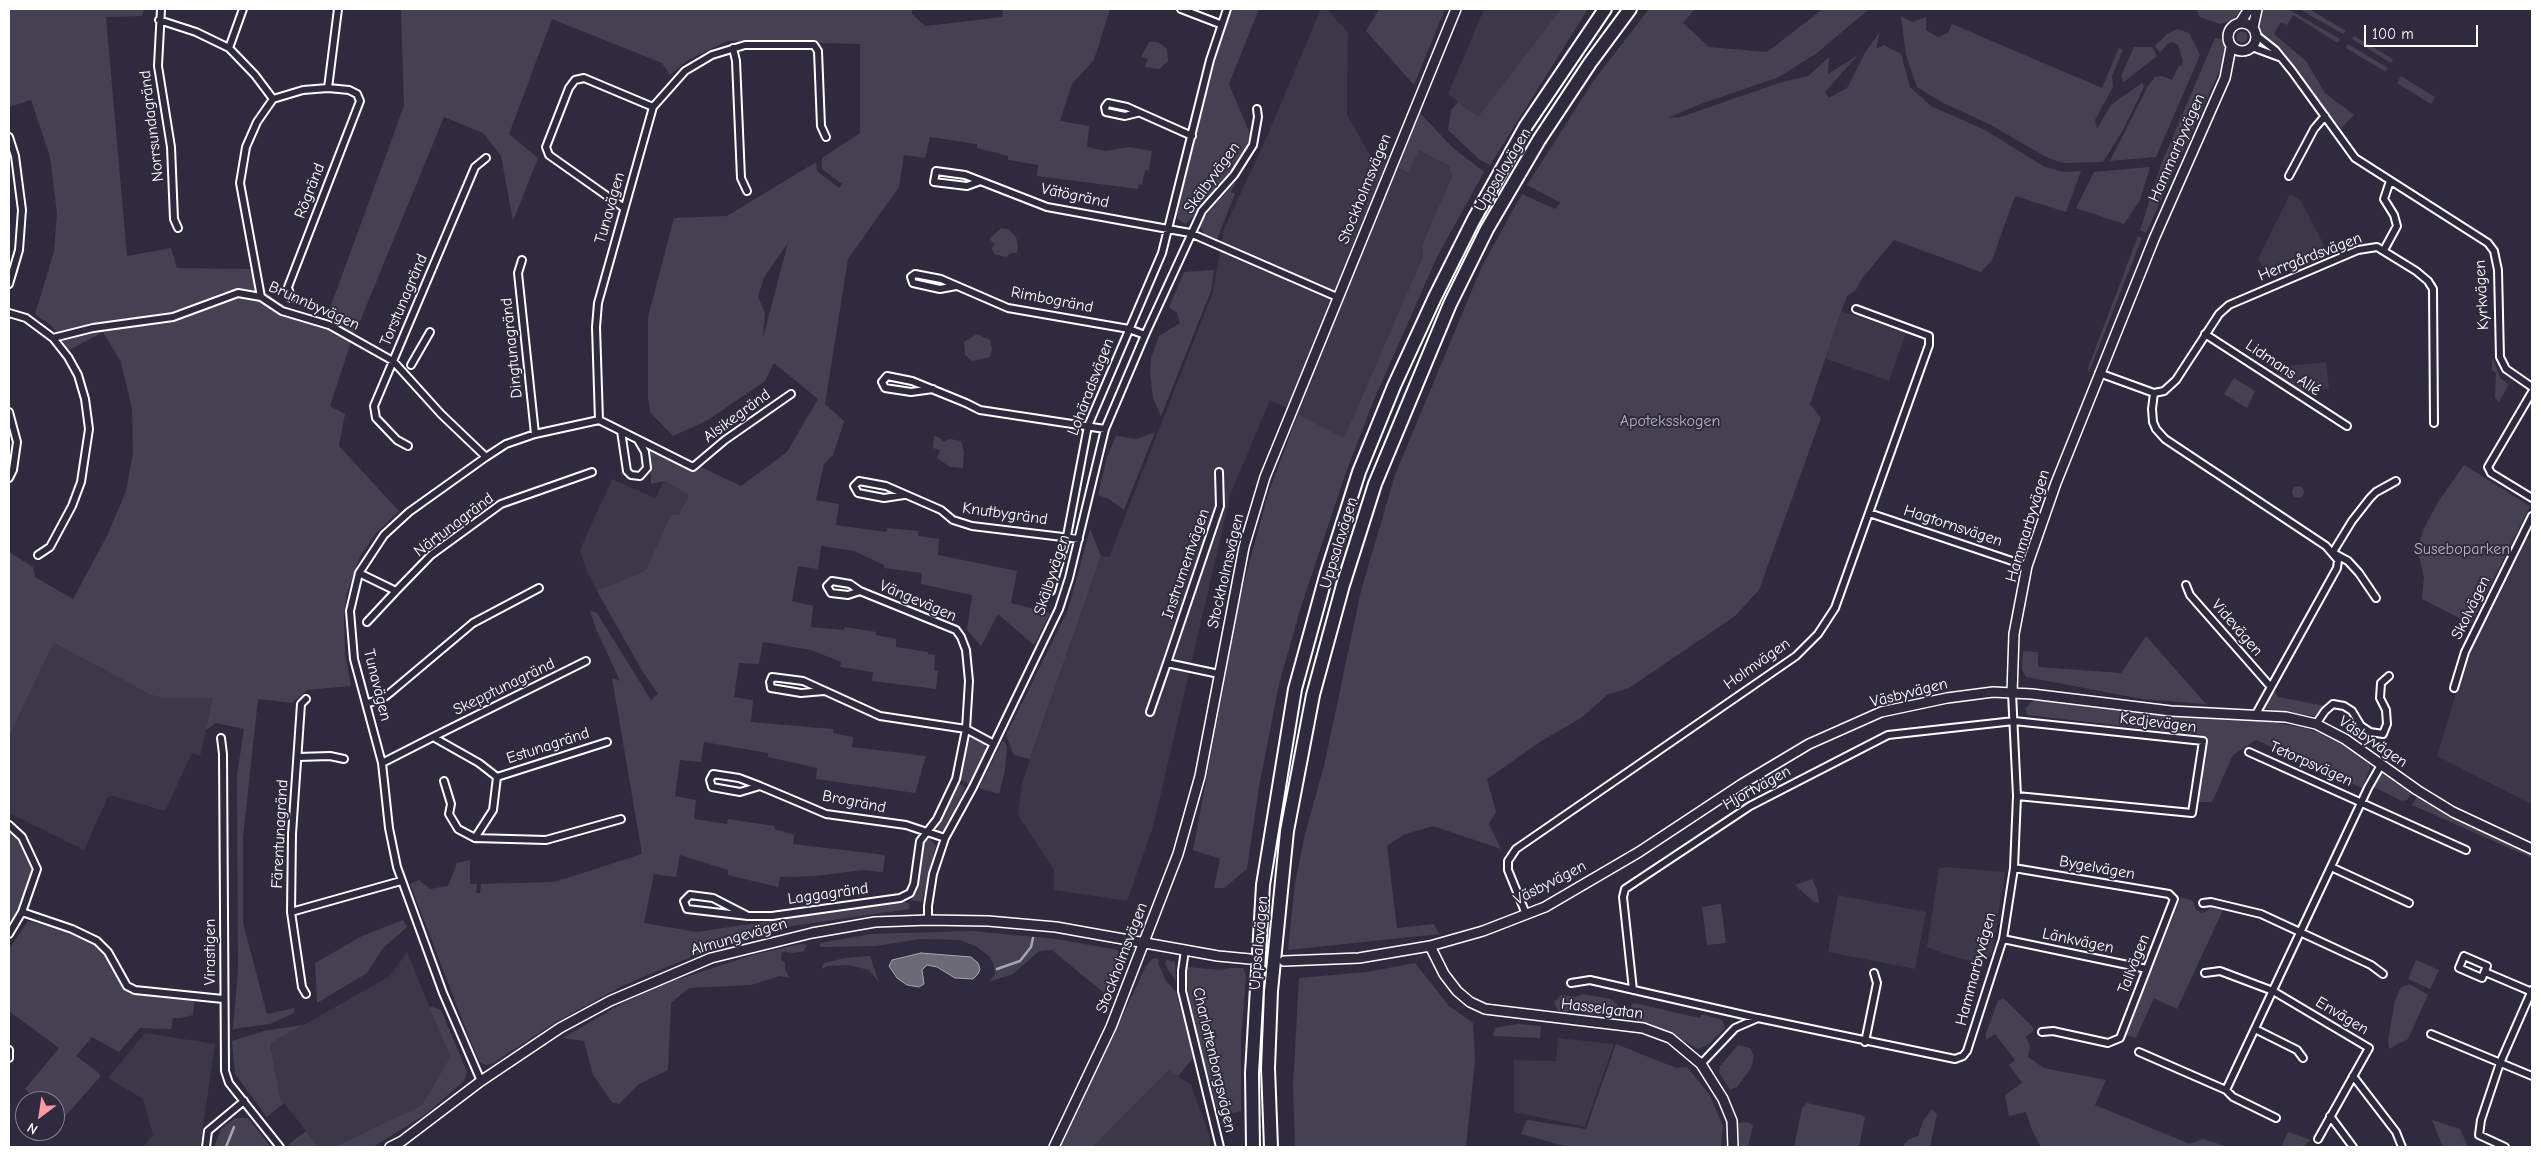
<!DOCTYPE html>
<meta charset="utf-8">
<style>
body{margin:0}
#map{position:relative;width:2541px;height:1156px;overflow:hidden;background:#2f2a3d;font-family:"Comic Neue",sans-serif}
canvas{display:block}
.frame{position:absolute;inset:0;border:10px solid #fff;pointer-events:none}
.north{position:absolute;left:15px;top:1091px;width:50px;height:50px;box-sizing:border-box;background:#2f2a3d;border:1px solid #827f8b;border-radius:50%;rotate:211deg;font-size:14px;font-weight:700;line-height:20px;text-align:center;color:#fff}
.north::after{content:'';display:block;margin:auto;width:18px;height:22px;background:#ff9aa2;clip-path:polygon(50% 0,100% 100%,50% 72%,0 100%)}
.scale{position:absolute;left:2364px;top:25px;width:114px;height:22px;box-sizing:border-box;border:2px solid #fff;border-top:0;padding-left:6px;font-size:15px;line-height:18px;white-space:nowrap;color:#fff;-webkit-text-stroke:4px #2f2a3d;paint-order:stroke}
</style>
<div id="map">
<canvas width="2541" height="1156"></canvas>
<div class="frame"></div>
<div class="north">N</div>
<div class="scale">100 m</div>
</div>
<script>
const context = document.querySelector('canvas').getContext('2d');
context.lineJoin = 'round';
function paint(path, color) { context.fillStyle = color; context.fill(path, 'evenodd'); }
const shape = rows => new Path2D(rows.map(r => 'M' + r).join(''));
function strokePath(path, color, width, dash) { context.strokeStyle = color; context.lineWidth = width; context.lineCap = dash ? 'butt' : 'round'; context.setLineDash(dash || []); context.stroke(path); }
function drawText(font, color, halo, rows, align = 'center') {
  context.font = font + ' "Comic Neue",sans-serif'; context.lineWidth = 4; context.setLineDash([]); context.textBaseline = 'middle'; context.strokeStyle = halo; context.fillStyle = color; for (const [text, x, y, turn = 0] of rows) {
    context.save(); context.translate(x, y); context.rotate((+turn || 0) * Math.PI / 180); context.textAlign = isNaN(turn) ? turn : align; if (halo) context.strokeText(text, 0, 0); context.fillText(text, 0, 0); context.restore();
  }
}
paint(shape([
 [1321,9,1327,9,1348,33,1347,115,1370,155,1407,173,1419,149,1449,166,1452,176,1422,245,1423,256,1344,438,1270,400,1231,493,1153,827,1127,901,1054,890,1054,870,1018,815,1022,783,1101,556,1109,557,1213,292,1224,229,1265,141],
 [1484,9,1561,9,1478,118,1448,94],
 [2290,194,2301,201,2325,247,2266,272,2258,259],
 [1841,311,1906,333,1889,381,1824,358],
 [2326,362,2329,389,2298,391,2277,375,2287,366],
 [612,479,655,498,664,481,689,495,646,570,597,591,586,569,580,550],
 [2525,536,2532,540,2531,804,2437,756,2467,657],
 [54,643,151,695,163,698,214,698,200,756,192,753,165,811,114,796,108,797,84,850,9,813,9,736],
 [1947,867,2005,872,1992,954,1979,963,1951,956,1927,947,1939,868],
 [1838,895,1926,912,1915,969,1828,952],
 [407,952,450,1057,422,1105,334,1147,319,1147,280,1098,270,1044,390,976],
 [145,1033,215,1044,200,1147,143,1147,153,1135,143,1099,108,1078],
 [1558,1038,1614,1044,1585,1127,1514,1112,1514,1060,1556,1061],
 [1169,1070,1191,1085,1210,1137,1210,1147,1093,1147]
]), '#3c3749');
paint(shape([
 [9,9,144,9,142,16,106,17,127,256,171,248,177,268,259,269,266,293,289,309,326,319,404,106,401,9,912,9,912,14,925,26,1003,17,1002,9,1110,9,1094,60,1072,84,1060,121,1089,126,1087,147,1106,151,1129,147,1152,151,1149,170,1145,170,1142,185,1139,184,1138,189,1037,176,1038,165,1008,160,1008,156,977,148,977,144,930,137,925,158,904,155,899,187,848,259,825,404,844,421,833,455,824,464,816,500,839,504,836,525,886,532,887,528,919,531,918,536,939,539,938,555,1017,571,1011,603,1050,613,1034,645,998,614,981,646,967,630,972,595,921,584,922,573,884,568,884,565,854,551,821,546,818,569,798,566,792,601,813,606,811,627,844,630,845,627,876,632,876,635,896,639,896,647,928,652,928,654,935,655,934,670,938,671,936,689,872,681,873,672,840,667,841,662,811,650,763,642,759,664,739,663,734,697,753,700,751,722,833,729,833,733,853,737,852,747,926,756,915,793,816,779,817,768,768,757,768,753,704,742,701,762,680,760,675,796,696,800,694,819,727,824,728,819,774,826,775,829,794,835,793,844,885,855,883,872,863,870,815,876,780,877,778,887,728,875,728,870,680,855,676,877,654,874,644,923,697,932,903,901,910,904,909,909,792,926,719,945,622,986,556,1022,493,1063,486,1065,480,1062,472,1045,410,884,419,880,430,889,448,886,457,863,470,860,470,884,477,884,476,893,480,893,481,884,554,882,642,854,612,678,620,681,596,629,590,611,597,613,651,700,658,694,641,669,597,591,646,570,671,515,678,515,689,495,664,481,651,484,651,451,664,456,667,451,741,486,787,452,818,399,774,363,765,381,708,420,673,436,650,412,648,397,648,317,674,218,727,216,816,162,817,171,839,188,842,184,822,169,822,158,860,133,860,44,727,41,688,60,670,75,662,63,552,19,509,134,538,158,513,221,501,156,483,133,444,117,349,348,330,406,345,414,339,446,399,511,376,533,360,556,346,596,344,618,345,653,351,686,307,690,292,703,258,699,243,837,243,923,267,1014,295,1008,294,1013,270,1024,233,1029,238,970,237,775,244,729,216,723,206,730,213,698,163,698,151,695,54,643,9,736,9,552,33,567,35,577,73,599,107,536,126,491,133,453,132,409,121,362,103,332,69,350,51,325,35,314,54,252,57,213,50,157,31,100,9,107],
 [788,243,763,338,765,312,758,297,764,277],
 [1233,9,1259,9,1229,84,1250,134,1247,146,1226,177,1189,221,1185,224,1177,218,1176,212,1223,31],
 [1379,9,1445,9,1414,85,1366,31],
 [1561,9,1588,9,1490,165,1480,160,1448,130,1451,110,1458,102,1478,117],
 [1649,9,1695,9,1683,23,1709,47,1767,52,1823,9,1869,9,1817,53,1779,77,1698,105,1668,118,1681,117,1782,82,1808,76,1829,57,1828,74,1858,55,1825,92,1829,98,1847,88,1866,51,1880,32,1876,49,1884,45,1901,54,1910,87,1931,106,1985,130,2045,167,2064,172,2081,171,2066,212,2015,196,1992,260,1981,272,1894,240,1860,281,1856,290,1848,295,1841,311,1810,404,1821,418,1759,590,1735,616,1629,688,1607,695,1581,718,1543,740,1487,779,1496,812,1489,824,1501,849,1433,826,1403,835,1387,846,1397,928,1434,924,1439,934,1288,950,1295,883,1305,834,1324,766,1361,591,1395,475,1482,266,1522,194,1555,209,1561,203,1527,185,1594,80],
 [2196,9,2243,9,2231,21,2220,24,2200,17],
 [2260,9,2288,9,2340,39,2338,43,2293,15,2287,25,2281,22,2274,34,2306,61,2325,93,2354,115,2341,128,2325,109,2290,61,2259,31],
 [2299,9,2309,9,2346,31,2343,34],
 [1901,16,1912,22,1926,17,1926,30,1938,37,1948,33,1952,24,2102,88,2119,48,2123,50,2112,76,2113,87,2095,120,2097,129,2111,105,2143,82,2144,87,2123,130,2103,162,2063,163,2046,157,1991,125,1939,101,1917,87,1906,55],
 [2177,29,2189,33,2200,55,2156,157,2110,161,2148,86,2155,77,2162,76,2172,80,2179,65,2181,66,2183,61,2178,45,2173,42,2167,44,2160,53,2155,46,2167,34],
 '2236.5 37a5.5 5.5 0 1 1 11 0a5.5 5.5 0 1 1-11 0Z',
 [2354,36,2393,59,2391,63,2352,39],
 [2215,38,2222,39,2226,52,2219,72,2146,233,2140,230,2162,162],
 [1149,42,1158,42,1167,49,1168,61,1159,69,1145,67,1148,59,1141,57],
 [2348,44,2388,68,2386,72,2346,48],
 [2134,47,2152,47,2157,56,2124,82,2121,76],
 [2401,76,2435,97,2431,104,2397,83],
 [1420,113,1452,147,1484,172,1437,257,1373,402,1345,475,1300,610,1279,684,1259,787,1247,869,1224,888,1214,888,1220,859,1193,850,1241,594,1268,494,1298,414,1344,438,1423,256,1422,245,1452,176,1449,166,1419,150,1408,173,1398,168],
 [2150,167,2140,200,2124,224,2076,208,2094,172],
 [1237,180,1231,192,1235,194,1217,239,1204,234,1199,226,1202,220],
 [1001,228,1008,229,1016,237,1018,246,1017,253,1011,253,1006,257,994,254,992,248,995,244,989,239],
 [2138,236,2142,238,2089,372,2088,368],
 [1214,270,1211,291,1161,416,1153,398,1150,373,1151,358,1159,336,1180,323,1177,313,1169,307,1184,272],
 [977,334,990,340,992,349,990,357,972,361,965,355,964,342],
 [2492,357,2501,379,2509,384,2499,402,2495,398,2496,373,2492,370],
 [2234,378,2255,391,2247,408,2224,394],
 [1155,432,1124,510,1109,499,1098,495,1107,457,1116,436,1137,439],
 [934,436,940,438,943,442,950,439,961,441,964,452,963,468,950,467,937,458,940,450,933,448],
 [2464,465,2530,506,2471,624,2422,599,2424,577,2417,549,2424,528,2438,502],
 '2292 492a6 6 0 1 1 12 0a6 6 0 1 1-12 0Z',
 [1090,529,1101,556,1030,759,1014,755,1006,735,1068,610],
 [2146,636,2206,704,2142,699,2026,677,2022,669,2023,651,2038,652,2038,667,2121,673],
 [2273,689,2278,697,2325,706,2314,716,2263,708],
 [2038,700,2146,714,2266,721,2305,728,2331,737,2370,764,2370,769,2362,788,2256,740,2233,755,2212,802,2196,802,2201,735,2028,715,2025,709,2031,702],
 [971,737,976,738,984,744,986,750,969,784,960,779,967,743],
 [1003,740,1007,746,1005,770,999,794,979,788],
 [2379,773,2385,773,2410,790,2411,794,2407,800,2402,801,2372,786],
 [958,783,965,787,945,830,940,831,937,829,936,826],
 [2418,795,2443,812,2532,854,2532,858,2412,805],
 [9,831,20,840,31,864,32,873,17,911,9,924],
 [930,839,936,846,922,902,911,900,917,888,924,845,926,840],
 [1812,879,1817,890,1819,903,1814,902,1795,885],
 [2181,897,2193,901,2196,910,2202,913,2207,911,2211,906,2223,910,2177,1009,2154,998,2136,1038,2126,1035],
 [1721,904,1726,943,1707,945,1702,907],
 [403,920,407,927,383,948,367,973,317,1003,315,963,362,936],
 [28,921,78,935,95,945,104,953,126,988,134,993,194,1001,193,1015,181,1018,173,1018,171,1029,140,1028,119,1052,92,1037,76,1056,99,1073,100,1077,60,1122,55,1117,55,1101,38,1101,25,1089,59,1048,9,1011,9,949],
 [973,931,1056,939,1118,950,1120,959,1104,993,1052,950,1039,951,1013,974,989,982,995,974,994,966,990,957,977,947,960,940,920,939,876,946,820,947,820,943,871,934],
 [801,944,807,945,804,951,795,953,782,952,781,959,785,963,785,970,790,978,780,976,751,985,689,988,671,1003,668,1070,639,1084,619,1104,612,1102,593,1075,584,1041,563,1038,623,1003,670,982,756,954],
 [870,956,879,982,869,970,849,965,827,966,821,969,824,963,845,958],
 [1158,958,1158,963,1166,981,1176,992,1194,1057,1178,1076,1169,1070,1093,1147,1061,1147,1146,966,1152,959],
 [1167,960,1175,962,1176,981,1168,970,1165,963],
 [2416,960,2439,970,2430,989,2408,979],
 [1415,963,1449,1006,1473,1023,1475,1060,1466,1147,1295,1147,1293,1085,1299,978,1367,972],
 [1187,967,1222,970,1230,968,1243,968,1246,976,1241,1039,1241,1111,1219,1116,1195,1027,1186,980],
 [2410,984,2428,995,2408,1039,2389,1049,2388,1041,2395,1000,2401,987],
 [1583,994,1611,999,1618,1005,1615,1011,1599,1016,1585,1014,1574,1008,1567,1012,1558,1011,1554,1002,1561,995,1575,997],
 [2003,998,2033,1027,2033,1031,2026,1037,2030,1046,2028,1057,2044,1068,2106,1080,2095,1105,2190,1144,2203,1139,2228,1147,2041,1147,2032,1130,2026,1112,2009,1116,2005,1095,2022,1083,2009,1065,2015,1060,1995,1034,1986,1040,1986,1033,1998,1001],
 [1634,1003,1700,1018,1702,1014,1722,1020,1725,1028,1709,1044,1698,1049,1668,1032,1643,1024,1630,1015,1631,1005],
 [429,1006,441,1010,467,1072,464,1081,426,1114,373,1147,334,1147,422,1105,450,1057],
 [1517,1024,1541,1026,1540,1038,1493,1036,1495,1028],
 [303,1025,270,1044,280,1098,284,1103,267,1117,235,1074,232,1041,264,1031],
 [1616,1044,1676,1068,1687,1067,1709,1094,1723,1126,1721,1147,1568,1147,1521,1134,1527,1120,1586,1129],
 [1738,1045,1750,1048,1754,1056,1751,1068,1737,1087,1730,1090,1719,1072,1720,1066],
 [1807,1103,1862,1115,1865,1118,1859,1147,1794,1147,1802,1108],
 [1932,1109,1937,1114,1930,1147,1902,1147,1908,1140,1918,1136,1923,1121],
 [235,1118,248,1118,271,1147,214,1147,221,1129],
 [2432,1120,2460,1129,2468,1147,2443,1147],
 [1747,1122,1753,1125,1748,1147,1737,1147,1737,1123],
 [306,1131,319,1147,291,1147,288,1145],
 [2288,1132,2311,1140,2302,1147,2281,1147]
]), '#464152');
const water = shape([
 [921,953,971,957,978,963,980,969,978,974,973,979,955,978,937,967,927,965,922,970,924,984,919,987,907,985,897,978,889,966,892,960,921,953]
]);
paint(water, '#6d6a77');
strokePath(water, '#a7a6ad', 1);
strokePath(shape([
 [997,969,1020,961,1031,947,1033,938],
 [226,1147,234,1127]
]), '#a7a6ad', 2.5);
const street = shape([
 [161,9,158,66,171,147,174,219,178,228],
 [1181,9,1220,24],
 [159,20,196,32,229,48,255,75,273,99],
 [2256,35,2275,50,2292,71,2355,158,2488,243,2494,251,2498,270,2500,357,2506,369,2532,387],
 [2252,47,2279,57],
 [229,48,243,9],
 [733,48,736,61,741,178,747,191],
 [328,88,338,9],
 [1137,113,1125,116,1106,112,1105,107,1108,103,1127,107,1192,136],
 [9,137,15,156,22,210,19,250,9,284],
 [2289,176,2314,129,2325,116],
 [978,182,967,186,934,182,936,171,965,175,1047,207,1190,233,1337,297],
 [624,208,549,155,546,147,569,88,575,80,584,78,653,107],
 [2384,250,2397,226,2394,215,2384,199,2390,181],
 [522,260,518,273,535,434],
 [956,286,940,289,913,283,911,277,915,274,941,279,1008,308,1129,329,1145,335],
 [261,297,240,183,246,147,257,122,273,99,303,90,328,88,349,90,357,94,360,101,288,287,291,298],
 [9,313,26,318,53,338,93,328,173,317,238,293,261,297,282,311,329,325,393,361,441,414,486,457],
 [2205,334,2347,426],
 [411,365,430,332],
 [2099,373,2154,393],
 [933,389,911,392,885,388,882,382,887,376,912,381,966,403,980,410,1105,429],
 [2532,392,2488,467,2491,473,2532,498],
 [9,412,17,442,13,470,9,478],
 [599,420,596,327,598,303,653,107,685,71,712,55,745,45,814,45,818,51,821,126,826,137],
 [621,431,627,471,631,475,640,476,647,468,645,452,638,440],
 [408,446,397,440,376,418,374,406,475,167,486,158],
 [904,495,884,498,858,493,854,486,859,481,886,486,941,510,953,520,972,526,1079,539],
 [1869,513,2027,566],
 [2333,552,2352,521,2370,498,2376,492,2396,481],
 [2335,554,2348,561,2359,573,2376,598],
 [38,555,50,547,72,506,81,482,89,429,85,399,78,375,68,357,53,338],
 [359,573,396,591,431,555,501,504,592,472],
 [2186,585,2190,595,2270,686],
 [1051,591,1067,536,1088,426,1162,253,1210,60,1227,9],
 [367,622,396,591],
 [1219,674,1167,663,1220,506,1219,472],
 [2454,688,2465,652,2532,516],
 [824,691,801,693,771,688,770,682,772,677,803,681,880,716,966,729,994,744],
 [306,699,301,704,292,834,291,912,302,987,306,994],
 [368,703,382,699,391,692,473,623,539,588],
 [1150,712,1167,663],
 [2256,714,2337,568,2338,560,2326,546,2165,439,2156,429,2153,422,2152,409,2154,393,2164,391,2176,380,2219,314,2229,305,2358,250,2377,247,2416,271,2428,281,2433,289,2434,423],
 [2316,724,2325,711,2333,704,2344,706,2352,711,2361,726,2370,732,2383,734,2387,724,2386,710,2380,698,2381,683,2389,676],
 [433,737,586,661],
 [221,738,223,754,225,1071,229,1083,280,1147],
 [2249,752,2466,850],
 [298,757,330,756,344,759],
 [382,763,433,737,479,763,497,777,493,810,475,838,458,829,449,814,451,804,444,781],
 [497,777,607,742],
 [760,786,740,792,712,787,710,780,713,774,739,778,760,786,798,802,826,814,906,825,945,838],
 [9,825,22,837,37,869,22,912],
 [475,838,546,840,621,819],
 [2331,867,2409,903],
 [2014,868,2169,894,2174,899,2120,1038,2108,1043,2053,1031,2042,1032],
 [2203,903,2211,902,2261,914,2371,965,2383,974],
 [291,912,401,881],
 [1526,914,1508,870,1508,861,1516,849,1796,656,1818,634,1835,608,1929,345,1929,336,1856,309],
 [748,916,713,898,690,895,684,901,687,909,748,916,772,916,900,898,910,893,914,884,920,841,937,819,956,779,966,729,969,681,966,650,961,637,956,630,860,591,850,584,832,581,827,586,831,593,848,595,860,591],
 [928,920,928,906,933,874,945,838,973,787,1059,609,1069,578,1105,429,1145,335,1202,211,1234,175,1253,145,1258,117,1257,109],
 [9,934,22,912,72,929,97,941,108,952,127,986,135,990,223,999],
 [2003,939,2147,969],
 [1185,950,1182,971,1182,991,1220,1147],
 [2464,956,2487,966,2482,978,2459,968,2464,956],
 [2485,972,2532,992],
 [2205,973,2220,971,2273,991,2369,1048,2318,1139],
 [1571,983,1590,980,1757,1018],
 [1633,990,1623,897,1625,889,1750,806,1888,735,2014,721,2203,741,2192,813,2017,796],
 [2255,1029,2297,1050,2303,1058],
 [2431,1034,2532,1076],
 [1865,1042,1877,983,1874,973],
 [9,1050,9,1058],
 [2139,1052,2226,1090,2368,788,2381,765],
 [1701,1064,1735,1028,1758,1018,1955,1059,1963,1056,1967,1051,2003,939,2014,868,2017,796,2012,693],
 [2353,1076,2396,1132,2402,1147],
 [481,1081,443,993,397,867,389,828,382,763,354,659,350,611,359,573,384,535,409,512,486,457,506,444,535,434,599,420,693,467,725,440,791,394],
 [2226,1090,2233,1097,2276,1118],
 [2330,1116,2353,1147],
 [206,1147,208,1131,244,1101],
 [2505,1147,2479,1135,2481,1120,2500,1063,2532,990]
]);
const secondary = shape([
 '2228 37a14 14 0 1 1 28 0a14 14 0 1 1-28 0Z',
 [2240,23,2249,9],
 [2253,28,2257,9],
 [2012,693,2014,634,2027,566,2056,483,2154,239,2225,78,2231,47],
 [1430,946,1444,974,1457,991,1470,1002,1485,1009,1643,1028,1670,1038,1701,1064,1723,1099,1732,1121,1733,1147],
 [1284,961,1359,958,1430,946,1483,931,1545,907,1639,852,1742,784,1809,744,1881,712,1947,698,1993,692,2032,694,2171,711,2286,717,2316,724,2345,739,2417,790,2453,812,2532,849],
 [390,1147,402,1141,481,1081,560,1028,610,1001,711,958,812,933,875,922,928,920,988,921,1056,927,1218,956,1250,959],
 [1054,1147,1111,1027,1178,854,1200,776,1244,547,1265,477,1456,9]
]);
const highway = shape([
 [1253,1147,1252,1073,1263,885,1295,689,1326,576,1359,472,1394,386,1435,297,1473,221,1526,126,1605,9],
 [1271,1147,1268,1068,1271,991,1287,831,1313,695,1343,585,1375,484,1450,304,1487,229,1539,140,1590,63,1630,9]
]);
strokePath(street, '#fff', 10);
strokePath(secondary, '#fff', 12);
strokePath(highway, '#fff', 16);
strokePath(street, '#2f2a3d', 6);
strokePath(secondary, '#2f2a3d', 9);
strokePath(highway, '#2f2a3d', 12);
drawText('16px', '#fff', '#2f2a3d', [
 ["Norrsundagränd",152,126,-97],
 ["Hammarbyvägen",2177,148,-66],
 ["Uppsalavägen",1503,170,-59],
 ["Skälbyvägen",1212,178,-54],
 ["Stockholmsvägen",1365,189,-68],
 ["Rögränd",310,191,-69],
 ["Vätögränd",1075,196,12],
 ["Tunavägen",610,208,-74],
 ["Herrgårdsvägen",2310,257,-21],
 ["Kyrkvägen",2482,295,-93],
 ["Torstunagränd",404,300,-67],
 ["Rimbogränd",1052,300,11],
 ["Brunnbyvägen",314,306,24],
 ["Dingtunagränd",512,348,-96],
 ["Lidmans Allé",2283,368,34],
 ["Lohäradsvägen",1091,387,-69],
 ["Alsikegränd",737,416,-36],
 ["Knutbygränd",1005,514,8],
 ["Närtunagränd",454,525,-37],
 ["Hagtornsvägen",1953,526,18],
 ["Hammarbyvägen",2028,526,-73],
 ["Uppsalavägen",1339,543,-73],
 ["Instrumentvägen",1186,564,-71],
 ["Stockholmsvägen",1226,571,-77],
 ["Skälbyvägen",1052,575,-72],
 ["Vängevägen",918,601,23],
 ["Skolvägen",2471,608,-64],
 ["Videvägen",2237,628,49],
 ["Holmvägen",1757,664,-35],
 ["Tunavägen",377,685,76],
 ["Skepptunagränd",504,687,-26],
 ["Väsbyvägen",1909,693,-14],
 ["Kedjevägen",2158,723,7],
 ["Väsbyvägen",2373,742,34],
 ["Estunagränd",548,746,-18],
 ["Tetorpsvägen",2311,764,24],
 ["Hjortvägen",1757,788,-29],
 ["Brogränd",854,802,11],
 ["Färentunagränd",280,834,-87],
 ["Bygelvägen",2097,868,10],
 ["Väsbyvägen",1550,883,-27],
 ["Laggagränd",828,894,-8],
 ["Almungevägen",739,937,-16],
 ["Länkvägen",2078,941,12],
 ["Uppsalavägen",1259,943,-85],
 ["Virastigen",210,952,-90],
 ["Stockholmsvägen",1122,958,-69],
 ["Tallvägen",2134,964,-69],
 ["Hammarbyvägen",1976,969,-75],
 ["Hasselgatan",1602,1009,7],
 ["Envägen",2342,1016,31],
 ["Charlottenborgsvägen",1214,1060,77]
]);
drawText('16px', '#b5b3ba', '#2f2a3d', [
 ["Apoteksskogen",1670,421],
 ["Suseboparken",2462,549]
]);
</script>
